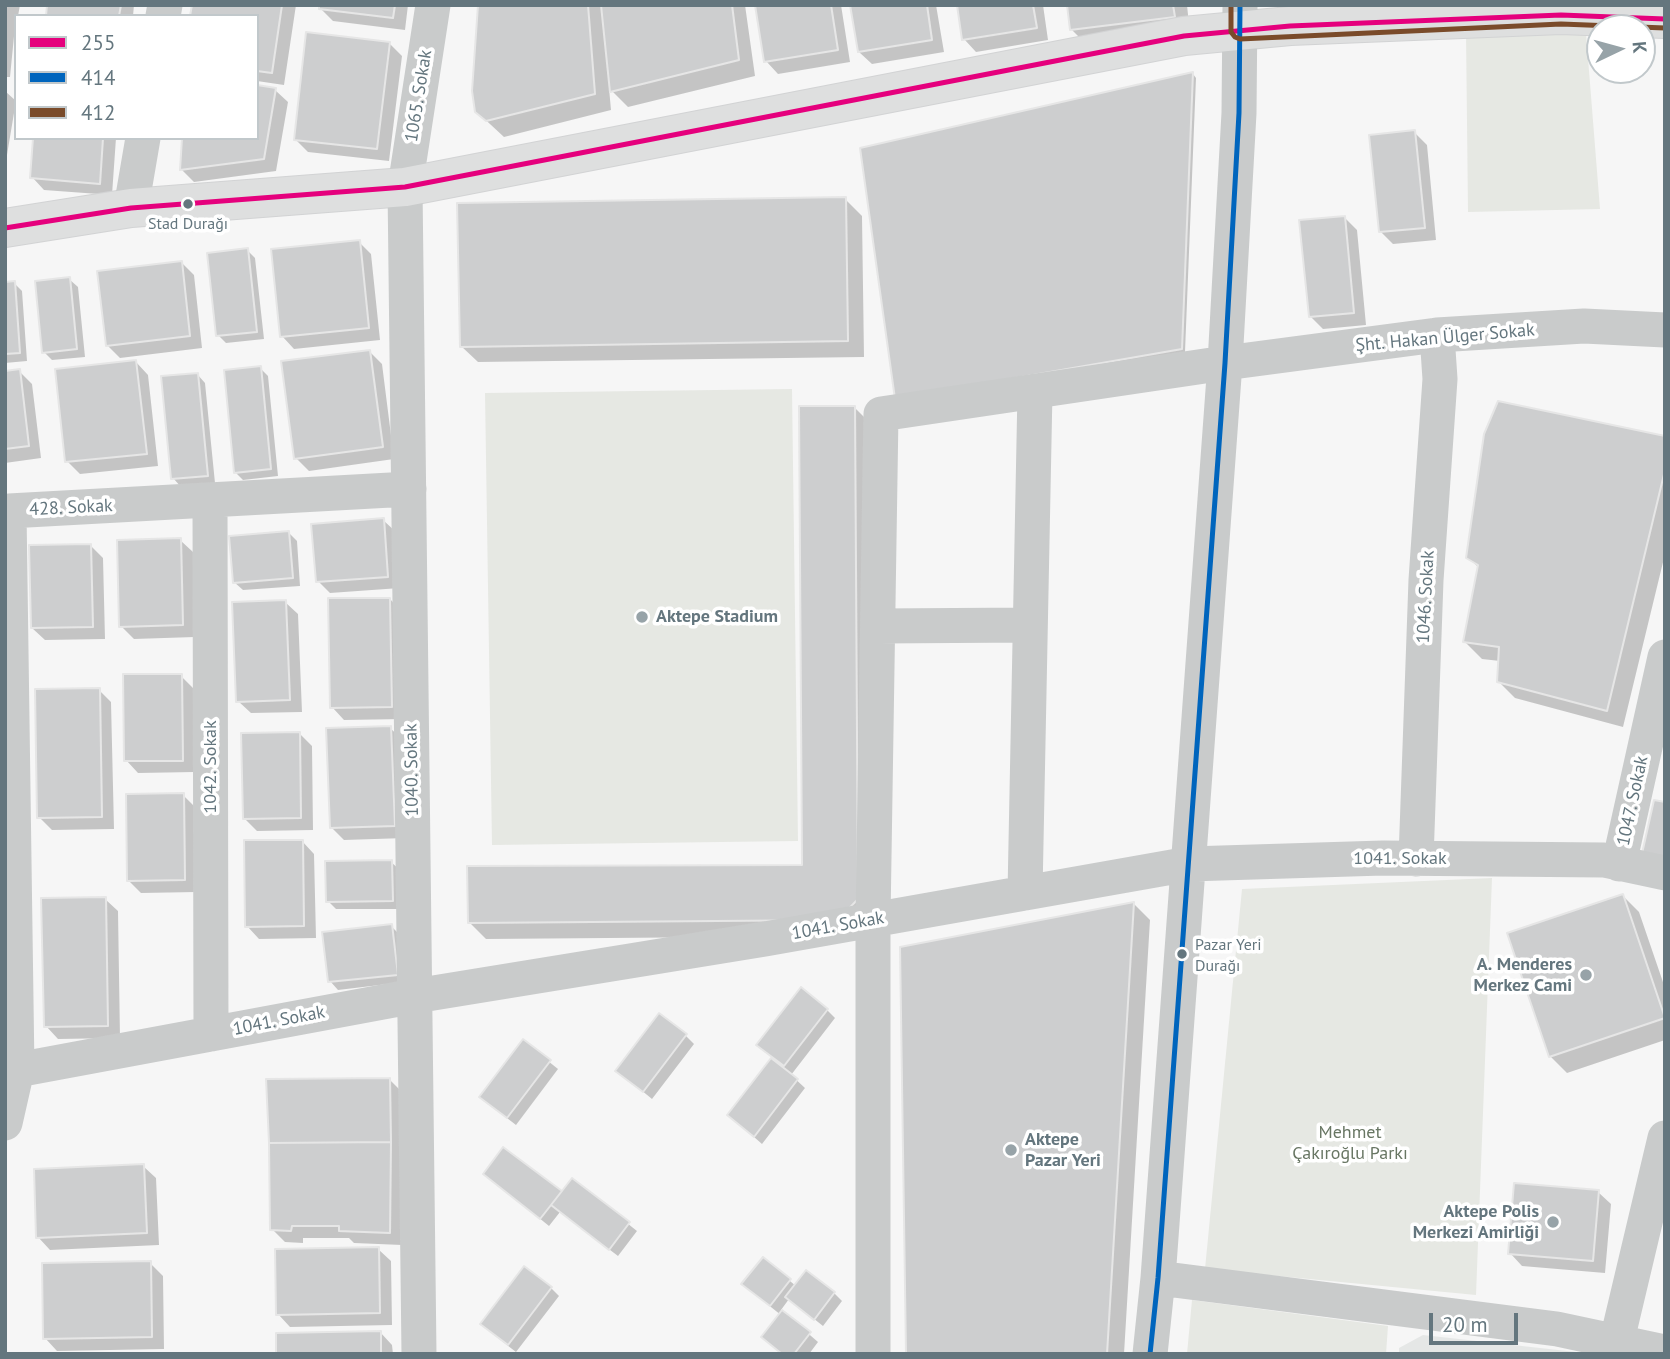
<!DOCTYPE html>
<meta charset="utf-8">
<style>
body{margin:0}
#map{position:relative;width:1670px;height:1359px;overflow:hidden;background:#f6f6f6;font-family:"PT Sans",sans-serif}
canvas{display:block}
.frame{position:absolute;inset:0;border:7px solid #64767e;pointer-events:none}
.legend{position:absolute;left:14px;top:14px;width:245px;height:126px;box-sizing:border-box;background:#fff;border:2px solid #c1c8cb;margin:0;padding:9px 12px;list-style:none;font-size:21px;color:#64767e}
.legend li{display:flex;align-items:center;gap:14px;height:35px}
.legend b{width:35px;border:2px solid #c1c8cb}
.north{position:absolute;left:1586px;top:14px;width:70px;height:70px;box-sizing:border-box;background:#fff;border:2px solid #c1c8cb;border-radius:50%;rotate:85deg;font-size:19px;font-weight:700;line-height:28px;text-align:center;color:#64767e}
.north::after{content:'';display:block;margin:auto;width:24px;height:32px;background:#97a3a8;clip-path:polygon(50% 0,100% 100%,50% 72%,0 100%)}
.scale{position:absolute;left:1429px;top:1313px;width:89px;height:32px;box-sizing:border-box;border:4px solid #64767e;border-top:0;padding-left:9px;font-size:21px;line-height:24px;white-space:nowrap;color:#64767e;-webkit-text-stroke:5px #fff;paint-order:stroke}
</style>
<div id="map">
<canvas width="1670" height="1359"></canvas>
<div class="frame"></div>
<ul class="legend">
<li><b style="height:9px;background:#e5007d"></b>255</li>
<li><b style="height:9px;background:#0065bd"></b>414</li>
<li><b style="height:9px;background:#7a4b2a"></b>412</li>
</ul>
<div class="north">K</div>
<div class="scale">20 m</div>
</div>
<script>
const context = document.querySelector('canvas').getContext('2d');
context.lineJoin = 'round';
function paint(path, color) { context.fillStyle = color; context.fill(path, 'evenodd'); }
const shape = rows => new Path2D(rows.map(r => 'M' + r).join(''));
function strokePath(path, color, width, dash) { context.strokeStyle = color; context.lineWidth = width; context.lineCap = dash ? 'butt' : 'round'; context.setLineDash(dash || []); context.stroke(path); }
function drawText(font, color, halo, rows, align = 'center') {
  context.font = font + ' "PT Sans",sans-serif'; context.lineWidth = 7; context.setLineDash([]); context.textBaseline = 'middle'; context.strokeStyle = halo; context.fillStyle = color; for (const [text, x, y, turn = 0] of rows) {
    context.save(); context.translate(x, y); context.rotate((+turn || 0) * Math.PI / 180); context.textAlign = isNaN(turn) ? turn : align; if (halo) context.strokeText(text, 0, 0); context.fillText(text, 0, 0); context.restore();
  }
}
paint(shape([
 [1423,1335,1594,1354,1399,1354,1399,1348]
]), '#e5e7e6');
paint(shape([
 [1466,32,1586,33,1600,209,1468,212],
 [792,389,798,841,492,845,485,393],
 [1492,878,1476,1295,1205,1269,1242,889],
 [1192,1300,1388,1326,1386,1354,1187,1354]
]), '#e6e8e3');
paint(shape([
 [5,5,20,5,18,16,16,16,10,77,5,77],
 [49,5,134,5,133,16,48,16],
 [193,5,296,5,284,85,257,81,257,16],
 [321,5,408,5,405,30,333,21,320,8],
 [480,5,745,5,755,76,628,107,609,88,611,110,504,137,477,112],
 [757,5,841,5,850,62,778,74,766,61],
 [852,5,936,5,944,52,872,64,859,52],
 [958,5,1043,5,1048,40,976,52,964,39],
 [1069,5,1187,5,1190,34,1088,46,1071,29],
 [389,43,402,56,389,161,308,152,295,139],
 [1193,74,1196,78,1185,352,900,402],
 [275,90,288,102,276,171,194,182,182,170,184,138,257,138],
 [5,91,16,101,5,167],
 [1414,132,1427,145,1436,240,1393,244,1381,232],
 [35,138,116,138,112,195,44,190,32,177],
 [845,199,862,216,864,357,478,362,461,346],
 [1344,217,1357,230,1366,325,1323,329,1311,317],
 [359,242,371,254,380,340,294,349,282,336],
 [247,250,255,258,264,339,226,343,218,335],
 [181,262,194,275,202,348,120,358,107,345],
 [69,279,78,287,85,357,52,360,44,352],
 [5,283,14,283,22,291,27,361,5,363],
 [369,351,382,364,394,459,309,471,296,458],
 [136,362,148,375,158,466,80,474,67,461],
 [260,368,268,376,278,476,243,480,235,472],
 [19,371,32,384,41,458,5,463,5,373],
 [197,374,205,383,215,483,181,487,173,478],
 [854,407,871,424,874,916,855,936,486,939,469,922,803,866],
 [1665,438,1665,554,1623,727,1515,698,1498,681,1500,661,1482,659,1465,642,1479,568,1468,557],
 [383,520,396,532,400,588,330,593,318,581],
 [289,533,297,541,300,586,243,590,234,582],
 [180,540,193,552,195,637,134,639,121,626],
 [91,546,103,558,105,639,45,640,32,628],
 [390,599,402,612,404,719,344,720,332,707],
 [285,602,298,614,302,712,251,713,238,701],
 [181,676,193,688,195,772,138,773,126,760],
 [99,690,111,702,114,829,52,830,39,817],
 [390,728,403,740,406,838,344,840,331,827],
 [299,733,312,746,313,830,257,831,244,818],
 [183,795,196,808,197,892,141,893,128,880],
 [302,841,314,854,316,938,259,939,247,926],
 [391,862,400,870,400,909,336,909,328,901],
 [1623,896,1639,912,1665,988,1665,1040,1567,1073,1550,1056],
 [105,899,118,911,120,1038,58,1039,46,1026],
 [1134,904,1150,920,1124,1354,908,1354],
 [391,926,399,934,405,982,338,990,330,981],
 [827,1010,835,1018,791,1075,805,1088,762,1144,729,1115,773,1058],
 [686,1036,694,1044,652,1099,618,1071],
 [523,1041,558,1069,516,1125,490,1105],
 [390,1080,402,1092,402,1245,354,1243,349,1238,303,1238,303,1243,285,1242,272,1229],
 [143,1166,156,1178,159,1245,50,1250,38,1237],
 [485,1174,562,1194,573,1180,637,1231,618,1256,560,1212,549,1226],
 [1598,1192,1611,1204,1605,1273,1522,1266,1510,1253],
 [378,1249,391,1261,392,1325,290,1327,278,1314],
 [763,1259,796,1286,834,1293,842,1301,823,1326,789,1299,781,1310,818,1342,809,1354,783,1354,781,1315,752,1292],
 [150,1263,163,1276,164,1349,57,1351,45,1338],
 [551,1288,559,1296,516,1352,490,1332],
 [380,1332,392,1345,393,1354,278,1354]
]), '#0003');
const building = shape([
 [47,5,121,5,119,16,46,16,47,5],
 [192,5,282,5,272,73,257,71,257,16,190,16,192,5],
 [319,5,395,5,393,18,319,9,319,5],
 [478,5,588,5,595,94,486,121,475,112,472,91,478,5],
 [601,5,732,5,739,60,610,92,601,5],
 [755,5,831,5,838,50,764,62,755,5],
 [850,5,927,5,932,40,858,52,850,5],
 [957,5,1033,5,1037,28,962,40,957,5],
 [1067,5,1173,5,1175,17,1070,30,1067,5],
 [306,32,390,42,377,149,294,140,306,32],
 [1193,72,1182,349,895,399,860,148,1193,72],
 [257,85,276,88,264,159,180,170,182,138,257,138,257,85],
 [1415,130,1425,228,1379,232,1369,135,1415,130],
 [33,138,103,138,100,184,30,178,33,138],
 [846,197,848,341,460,347,457,203,846,197],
 [1345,216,1354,313,1309,317,1299,220,1345,216],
 [360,240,369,328,280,337,271,249,360,240],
 [248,248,257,332,216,336,207,253,248,248],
 [182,261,190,336,106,346,97,271,182,261],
 [70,277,77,349,42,353,35,281,70,277],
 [15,281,20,353,5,354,5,282,15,281],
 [370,350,383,447,294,459,281,361,370,350],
 [136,360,147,454,65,462,55,369,136,360],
 [261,366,271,469,234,473,224,370,261,366],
 [20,369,29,446,5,449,5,371,20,369],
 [198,373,208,476,171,479,161,376,198,373],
 [1498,401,1665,436,1665,470,1607,711,1497,682,1499,647,1463,642,1478,565,1466,558,1484,434,1498,401],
 [799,406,855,406,858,899,838,920,468,923,467,866,802,865,799,406],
 [384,518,388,577,316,582,311,524,384,518],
 [289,531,293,578,233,583,229,536,289,531],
 [181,538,183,625,119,627,117,540,181,538],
 [91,544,93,627,31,628,29,545,91,544],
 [328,598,390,598,392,707,330,708,328,598],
 [286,600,290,700,236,702,232,602,286,600],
 [123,674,182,674,183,761,124,761,123,674],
 [100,688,102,817,37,818,35,689,100,688],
 [391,726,395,826,330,828,326,728,391,726],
 [300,732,301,818,243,819,241,733,300,732],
 [184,793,185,880,127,881,126,794,184,793],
 [1654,800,1665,802,1665,864,1641,858,1654,800],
 [244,840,303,840,304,926,245,927,244,840],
 [392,860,393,901,326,902,325,861,392,860],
 [1623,894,1665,1018,1549,1057,1507,933,1623,894],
 [106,897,108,1026,44,1027,41,898,106,897],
 [1134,902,1107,1354,906,1354,900,947,1134,902],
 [392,924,398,975,328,982,322,932,392,924],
 [801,987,828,1009,784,1066,756,1045,801,987],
 [659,1013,687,1034,643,1092,615,1071,659,1013],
 [523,1039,551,1060,507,1118,479,1097,523,1039],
 [771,1058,798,1079,754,1137,727,1115,771,1058],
 [390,1078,391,1142,269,1143,266,1079,390,1078],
 [391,1142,390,1233,339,1231,339,1226,292,1226,291,1231,270,1230,269,1143,391,1142],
 [503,1147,562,1191,540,1219,483,1174,503,1147],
 [144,1164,147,1233,36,1238,34,1169,144,1164],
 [572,1178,630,1222,609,1250,551,1205,572,1178],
 [1514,1183,1599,1190,1593,1261,1508,1254,1514,1183],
 [379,1247,380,1313,276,1315,275,1249,379,1247],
 [763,1257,791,1279,770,1306,741,1284,763,1257],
 [151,1261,152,1337,43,1339,42,1263,151,1261],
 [524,1266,552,1287,508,1345,480,1324,524,1266],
 [806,1270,835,1292,814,1320,785,1297,806,1270],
 [782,1310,811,1332,794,1354,782,1354,761,1337,782,1310],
 [381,1331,381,1354,276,1354,276,1333,381,1331]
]);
paint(building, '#cdcecf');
strokePath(building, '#e6e6e6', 2);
const secondary = shape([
 [5,228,131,208,405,187,1184,36,1290,26,1561,15,1665,19]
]);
strokePath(secondary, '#d2d3d4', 40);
strokePath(shape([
 [163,16,165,5],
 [131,208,143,138],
 [210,500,211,1034],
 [878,626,1030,625],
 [1416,859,1426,580,1440,379,1437,335],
 [1619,864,1665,657],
 [1025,893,1035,391],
 [5,1051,17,1070,415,996,765,939,1189,864,1383,858,1604,860,1665,873],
 [5,1123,17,1070,9,511,409,489],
 [1158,1278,1557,1329,1665,1352],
 [1617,1340,1665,1138],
 [419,1354,405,187,433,5],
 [873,1354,873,920,881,414,1225,363,1437,335,1584,326,1665,330],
 [1150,1354,1158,1278,1225,363,1239,113,1240,5]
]), '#c9cbcb', 35);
strokePath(secondary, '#dedfdf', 38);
strokePath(shape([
 [5,228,131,208,405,187,1184,36,1290,26,1561,15,1665,19]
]), '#e5007d', 5);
strokePath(shape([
 [1150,1354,1158,1278,1225,363,1239,113,1240,5]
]), '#0065bd', 5);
strokePath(shape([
 [1231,5,1231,32,1235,37,1240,39,1561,24,1665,28]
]), '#7a4b2a', 5);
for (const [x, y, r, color] of [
 [188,204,6,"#64767e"],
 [642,617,7,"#97a3a8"],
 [1182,954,6,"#64767e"],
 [1586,975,7,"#97a3a8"],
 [1011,1150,7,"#97a3a8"],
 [1553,1222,7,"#97a3a8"]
]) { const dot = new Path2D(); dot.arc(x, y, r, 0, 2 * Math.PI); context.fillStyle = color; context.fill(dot); strokePath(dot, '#fff', 2.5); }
drawText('16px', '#64767e', '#fff', [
 ["Stad Durağı",188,224],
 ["Pazar Yeri",1195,945,"left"],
 ["Durağı",1195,966,"left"]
]);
drawText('18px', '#64767e', '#fff', [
 ["1065. Sokak",419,96,-81],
 ["Şht. Hakan Ülger Sokak",1445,338,-5],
 ["428. Sokak",71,508,-3],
 ["1046. Sokak",1426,597,-87],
 ["1042. Sokak",211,767,-90],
 ["1040. Sokak",412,770,-91],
 ["1047. Sokak",1633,801,-78],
 ["1041. Sokak",1400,859],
 ["1041. Sokak",838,926,-10],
 ["1041. Sokak",279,1021,-11]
]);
drawText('bold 18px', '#64767e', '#fff', [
 ["Aktepe Stadium",656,617],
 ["A. Menderes",1572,965,"right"],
 ["Merkez Cami",1572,986,"right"],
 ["Aktepe",1025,1140],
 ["Pazar Yeri",1025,1161],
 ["Aktepe Polis",1539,1212,"right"],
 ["Merkezi Amirliği",1539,1233,"right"]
], 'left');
drawText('18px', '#687663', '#fff', [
 ["Mehmet",1350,1133],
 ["Çakıroğlu Parkı",1350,1154]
]);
</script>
